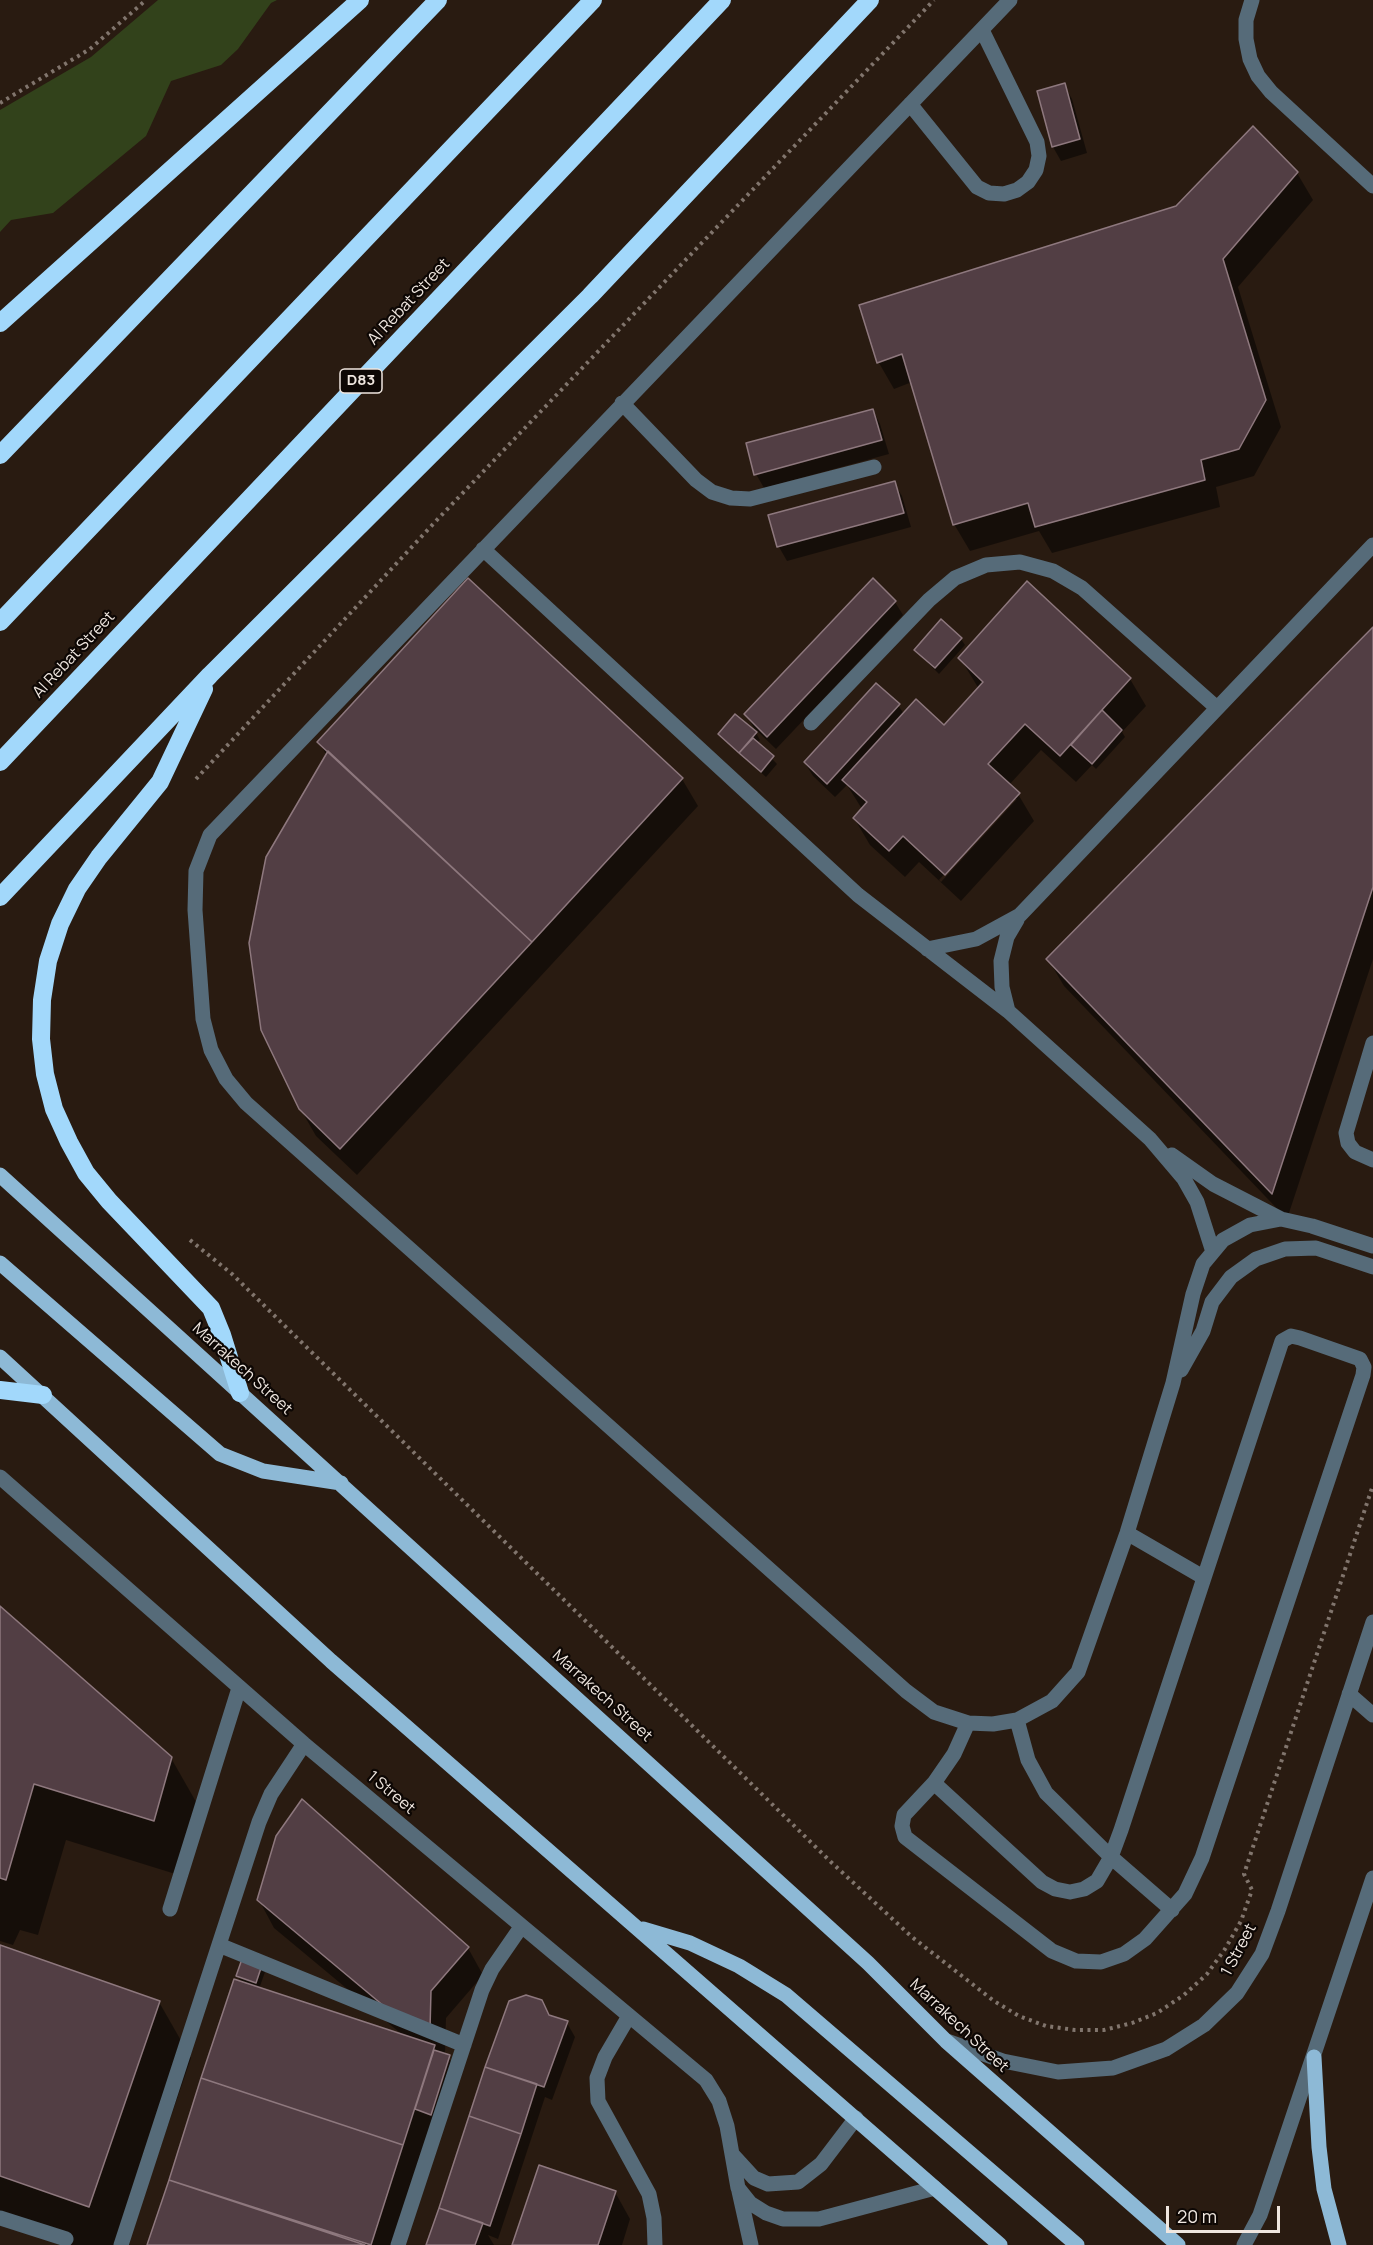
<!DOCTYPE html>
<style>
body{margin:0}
#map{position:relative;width:1373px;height:2245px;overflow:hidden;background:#291b11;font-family:Manrope,sans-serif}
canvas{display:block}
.scale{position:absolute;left:1166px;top:2206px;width:114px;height:27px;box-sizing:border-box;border:3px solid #efe6df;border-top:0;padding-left:8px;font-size:18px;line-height:21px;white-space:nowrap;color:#efe6df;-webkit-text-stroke:4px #0d0704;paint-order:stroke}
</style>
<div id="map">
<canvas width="1373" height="2245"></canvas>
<div class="scale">20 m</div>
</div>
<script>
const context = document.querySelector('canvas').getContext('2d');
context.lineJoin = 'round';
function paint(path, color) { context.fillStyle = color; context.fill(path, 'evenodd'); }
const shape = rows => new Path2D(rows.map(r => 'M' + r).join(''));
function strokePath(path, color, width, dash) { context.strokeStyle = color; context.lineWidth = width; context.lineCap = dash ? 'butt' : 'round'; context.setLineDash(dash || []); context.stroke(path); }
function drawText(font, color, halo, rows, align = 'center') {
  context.font = font + ' Manrope,sans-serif'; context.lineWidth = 4.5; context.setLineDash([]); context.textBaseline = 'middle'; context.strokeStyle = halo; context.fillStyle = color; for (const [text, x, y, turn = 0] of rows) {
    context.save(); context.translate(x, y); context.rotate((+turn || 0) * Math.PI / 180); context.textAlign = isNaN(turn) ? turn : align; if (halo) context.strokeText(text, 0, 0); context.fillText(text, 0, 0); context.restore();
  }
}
paint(shape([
 [158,0,277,0,271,3,238,49,221,65,171,81,146,136,53,213,11,220,0,232,0,110,91,57]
]), '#32421b');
paint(shape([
 [1064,85,1072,99,1087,153,1061,161,1053,147,1039,92],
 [1297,173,1313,200,1238,287,1281,427,1254,476,1216,487,1220,507,1052,553,1039,531,970,551,954,524,912,382,894,389,879,363,861,306],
 [873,410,880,424,889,454,764,488,756,474],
 [894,483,902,496,911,527,787,561,779,547,770,517],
 [1027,583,1130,679,1146,706,1122,732,1125,737,1096,769,1092,765,1076,782,1041,750,1009,785,1018,794,1034,821,961,901,919,862,905,877,870,845,854,818,862,809,847,785,835,797,813,776,805,763,898,705,904,714,945,727,979,689,960,658],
 [1013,799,1017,799,941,882,939,880],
 [895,602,903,615,776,749,754,728,746,714],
 [1373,629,1373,959,1287,1219,1064,986,1048,959],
 [961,639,965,645,939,674,916,651],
 [735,716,756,733,760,740,757,743,777,764,766,777,724,740,720,734],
 [319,742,682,779,698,806,357,1175,316,1136,300,1108,327,756],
 [0,1608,171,1758,203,1814,185,1877,66,1840,38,1935,20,1930,13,1945,0,1941],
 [259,1900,468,1948,483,1975,446,2018,445,2055,453,2063,395,2245,149,2245,234,1981,242,1983,238,1976,261,1966,265,1972,259,1989,405,2037,274,1928],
 [0,1947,159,2002,191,2058,127,2245,72,2245,0,2220],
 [542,2001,551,2017,567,2023,575,2037,552,2100,545,2097,498,2239,488,2235,494,2245,428,2245],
 [615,2192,630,2219,622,2245,514,2245]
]), '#0007');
const building = shape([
 [1065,83,1080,139,1052,147,1037,91,1065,83],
 [1253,126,1298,172,1223,259,1266,400,1239,449,1201,460,1205,480,1035,527,1028,503,953,525,902,354,877,363,859,305,1176,206,1253,126],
 [873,409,882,440,754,475,746,443,873,409],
 [895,481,904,513,777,547,768,515,895,481],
 [468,578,683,778,532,942,317,742,468,578],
 [873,578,896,601,767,737,744,714,873,578],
 [1027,581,1131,678,1060,756,1025,724,988,764,1020,793,945,875,903,836,889,851,853,818,867,802,842,780,916,699,944,725,983,682,958,658,1027,581],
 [941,619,962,638,935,668,914,650,941,619],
 [1373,627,1373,887,1272,1194,1046,959,1373,627],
 [876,683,900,704,827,784,804,762,876,683],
 [1102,710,1122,730,1092,764,1071,745,1102,710],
 [735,714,757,732,739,753,718,734,735,714],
 [753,738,774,756,761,772,739,753,753,738],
 [328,751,532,942,340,1149,299,1109,261,1030,249,943,266,857,328,751],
 [0,1606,172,1757,154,1821,34,1784,6,1880,0,1878,0,1606],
 [302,1799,469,1947,431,1991,430,2029,391,2012,257,1900,276,1836,302,1799],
 [0,1945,160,2001,89,2207,0,2176,0,1945],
 [242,1959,262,1965,256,1983,236,1976,242,1959],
 [234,1979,435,2045,403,2145,201,2078,234,1979],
 [526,1995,542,2000,549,2015,568,2021,544,2087,485,2067,509,2001,526,1995],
 [434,2050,450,2055,431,2115,415,2109,434,2050],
 [485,2067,537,2084,521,2134,469,2116,485,2067],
 [201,2078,403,2145,371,2245,169,2180,201,2078],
 [469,2116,521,2134,490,2226,439,2208,469,2116],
 [539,2165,616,2191,598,2245,512,2245,539,2165],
 [169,2180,365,2245,147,2245,169,2180],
 [439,2208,483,2223,475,2245,426,2245,439,2208]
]);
paint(building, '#523e44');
strokePath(building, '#8e787e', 1.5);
strokePath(shape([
 [0,103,90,49,146,0],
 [196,779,436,521,934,0],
 [190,1240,232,1274,831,1862,912,1937,994,2001,1019,2016,1046,2026,1075,2030,1104,2030,1132,2023,1157,2013,1184,1995,1207,1974,1225,1949,1241,1921,1252,1890,1244,1874,1373,1485]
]), '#81756d', 4, [3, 4.5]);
strokePath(shape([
 [1010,0,210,835,196,871,195,910,203,1019,211,1050,226,1079,246,1103,906,1691,934,1712,968,1723,993,1724,1017,1720,1052,1701,1078,1672,1127,1533,1173,1383,1193,1294,1203,1264,1223,1240,1250,1225,1281,1219,1312,1226,1373,1246],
 [1252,0,1246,20,1246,39,1250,59,1258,76,1271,92,1373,186],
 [910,104,977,187,989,193,1004,194,1017,190,1028,182,1036,170,1039,156,1037,142,982,30],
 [622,403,696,480,712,492,731,498,750,499,874,467],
 [483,549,858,895,1008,1011,1150,1139,1184,1179,1197,1202,1213,1252],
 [811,723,929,600,955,578,986,565,1020,562,1053,571,1082,588,1217,708],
 [927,949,976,939,1020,915,1373,545],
 [1008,1011,1002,987,1001,961,1007,937,1017,920],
 [1373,1043,1346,1133,1348,1143,1355,1152,1373,1160],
 [1172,1155,1213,1184,1281,1219],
 [1181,1370,1203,1331,1212,1302,1231,1277,1256,1259,1285,1249,1316,1248,1373,1267],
 [0,1477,304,1744,706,2080,719,2101,727,2126,738,2188,750,2203,766,2213,783,2219,819,2219,935,2188],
 [1127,1533,1203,1577],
 [1349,1694,1373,1715],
 [1017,1720,1028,1760,1046,1793,1111,1857,1172,1910],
 [934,1783,1042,1882,1055,1889,1070,1892,1084,1889,1097,1881,1111,1857,1121,1830,1282,1341,1291,1336,1300,1338,1360,1359,1364,1367,1363,1375,1202,1858,1185,1894,1145,1939,1124,1954,1101,1962,1076,1961,1052,1951,905,1837,902,1826,904,1815,934,1783,954,1754,968,1723],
 [170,1909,239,1688],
 [219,1945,464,2045],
 [629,2016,605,2057,597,2078,598,2101,649,2194,654,2218,655,2245],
 [947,2041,1003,2061,1058,2072,1113,2068,1166,2049,1204,2025,1237,1993,1262,1954,1278,1911,1373,1622],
 [732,2154,754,2178,768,2184,798,2182,821,2164,856,2118],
 [739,2191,751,2245],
 [0,2218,66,2239],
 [121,2245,259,1822,271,1794,304,1744],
 [398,2245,482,1990,492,1969,521,1927],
 [1244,2245,1260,2215,1373,1878]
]), '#566b79', 15);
strokePath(shape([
 [0,1175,868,1963,946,2041,1178,2245],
 [0,1263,220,1454,263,1471,341,1483],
 [0,1357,331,1661,1000,2245],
 [643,1929,690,1943,739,1966,786,1995,1077,2245],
 [1314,2057,1319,2147,1324,2189,1339,2245]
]), '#8db9d6', 15);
strokePath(shape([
 [0,323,360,0],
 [0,455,438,0],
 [0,622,593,0],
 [204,689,160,782,99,857,77,889,60,924,48,961,42,1000,41,1039,45,1074,54,1109,69,1142,86,1173,109,1201,211,1308,222,1335,240,1393],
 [0,762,722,0],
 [0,897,210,675,590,296,870,0],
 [0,1390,43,1395]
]), '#a2d8fb', 18);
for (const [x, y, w] of [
 [361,381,42]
]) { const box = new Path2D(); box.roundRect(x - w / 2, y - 12, w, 24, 4.5); context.fillStyle = '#0d0704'; context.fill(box); strokePath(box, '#efe6df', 1.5); }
drawText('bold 15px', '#efe6df', null, [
 ["D83",361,381]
]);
drawText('16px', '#efe6df', '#0d0704', [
 ["Al Rebat Street",409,302,-47],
 ["Al Rebat Street",74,655,-47],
 ["Marrakech Street",242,1369,42],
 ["Marrakech Street",602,1696,42],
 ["1 Street",391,1793,40],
 ["1 Street",1239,1950,-62],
 ["Marrakech Street",959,2026,43]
]);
</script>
